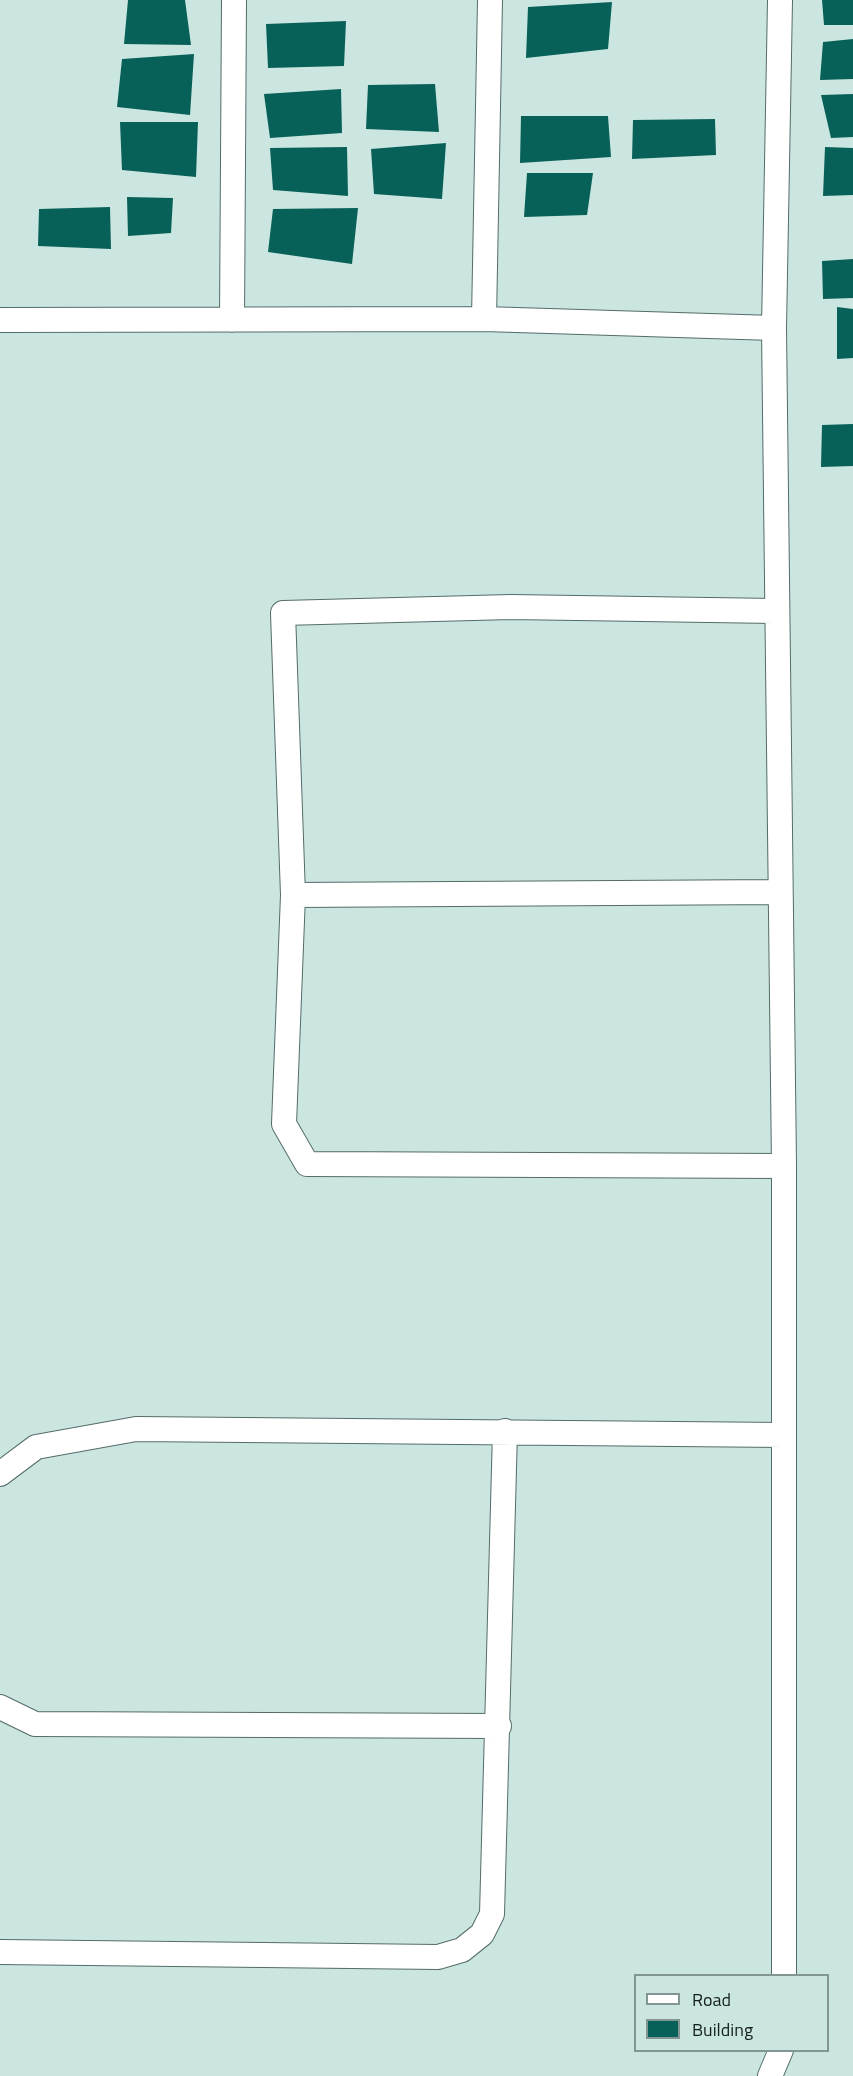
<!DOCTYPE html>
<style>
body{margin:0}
#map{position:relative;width:853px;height:2076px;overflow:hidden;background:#cbe6e1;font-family:"Titillium Web",sans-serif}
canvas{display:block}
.legend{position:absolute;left:634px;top:1974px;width:195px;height:78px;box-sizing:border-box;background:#cbe6e1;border:2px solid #829693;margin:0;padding:8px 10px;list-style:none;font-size:18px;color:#151f1e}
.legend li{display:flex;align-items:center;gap:12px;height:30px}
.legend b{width:30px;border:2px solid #829693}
</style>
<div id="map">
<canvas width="853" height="2076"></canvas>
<ul class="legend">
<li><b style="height:8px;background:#fff"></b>Road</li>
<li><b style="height:16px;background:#086158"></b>Building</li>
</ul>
</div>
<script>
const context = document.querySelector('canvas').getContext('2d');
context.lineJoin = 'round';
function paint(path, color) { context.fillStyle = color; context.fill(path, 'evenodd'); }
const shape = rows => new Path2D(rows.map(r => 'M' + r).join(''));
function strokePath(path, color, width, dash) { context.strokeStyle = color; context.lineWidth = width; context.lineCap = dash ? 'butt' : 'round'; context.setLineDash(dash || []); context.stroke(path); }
paint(shape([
 [128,0,185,0,191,45,124,44],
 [822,0,853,0,853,25,824,25],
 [612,2,608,49,526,58,528,7],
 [346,21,344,66,268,68,266,24],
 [853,39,853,79,820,80,823,42],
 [194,54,190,115,117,107,122,59],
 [435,84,439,132,366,129,368,85],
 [341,89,342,133,270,138,264,94],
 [853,94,853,137,831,138,821,95],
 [521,116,608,116,611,157,520,163],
 [715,119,716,155,632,159,633,120],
 [120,122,198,122,196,177,122,170],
 [446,143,442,199,374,194,371,149],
 [347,147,348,196,273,190,270,148],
 [825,147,853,148,853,195,823,196],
 [527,173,593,173,587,215,524,217],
 [127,197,173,198,171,233,128,236],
 [110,207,111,249,38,246,39,209],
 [358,208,352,264,268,252,273,209],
 [853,259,853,298,823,299,822,261],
 [837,307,853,309,853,358,837,359],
 [853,424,853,466,821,467,822,425]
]), '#086158');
const street = shape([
 [780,0,774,328,784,1166,784,1976],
 [484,319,490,0],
 [0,320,484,319,774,328],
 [232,320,234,0],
 [775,611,511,607,283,613,293,895,284,1124,307,1164,784,1166],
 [293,895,779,892],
 [0,1474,36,1447,136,1429,784,1435],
 [0,1707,35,1724,499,1726],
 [0,1952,438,1957,462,1950,482,1934,492,1914,505,1431],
 [770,2076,781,2050]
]);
strokePath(street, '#546c68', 26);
strokePath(street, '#fff', 24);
</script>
